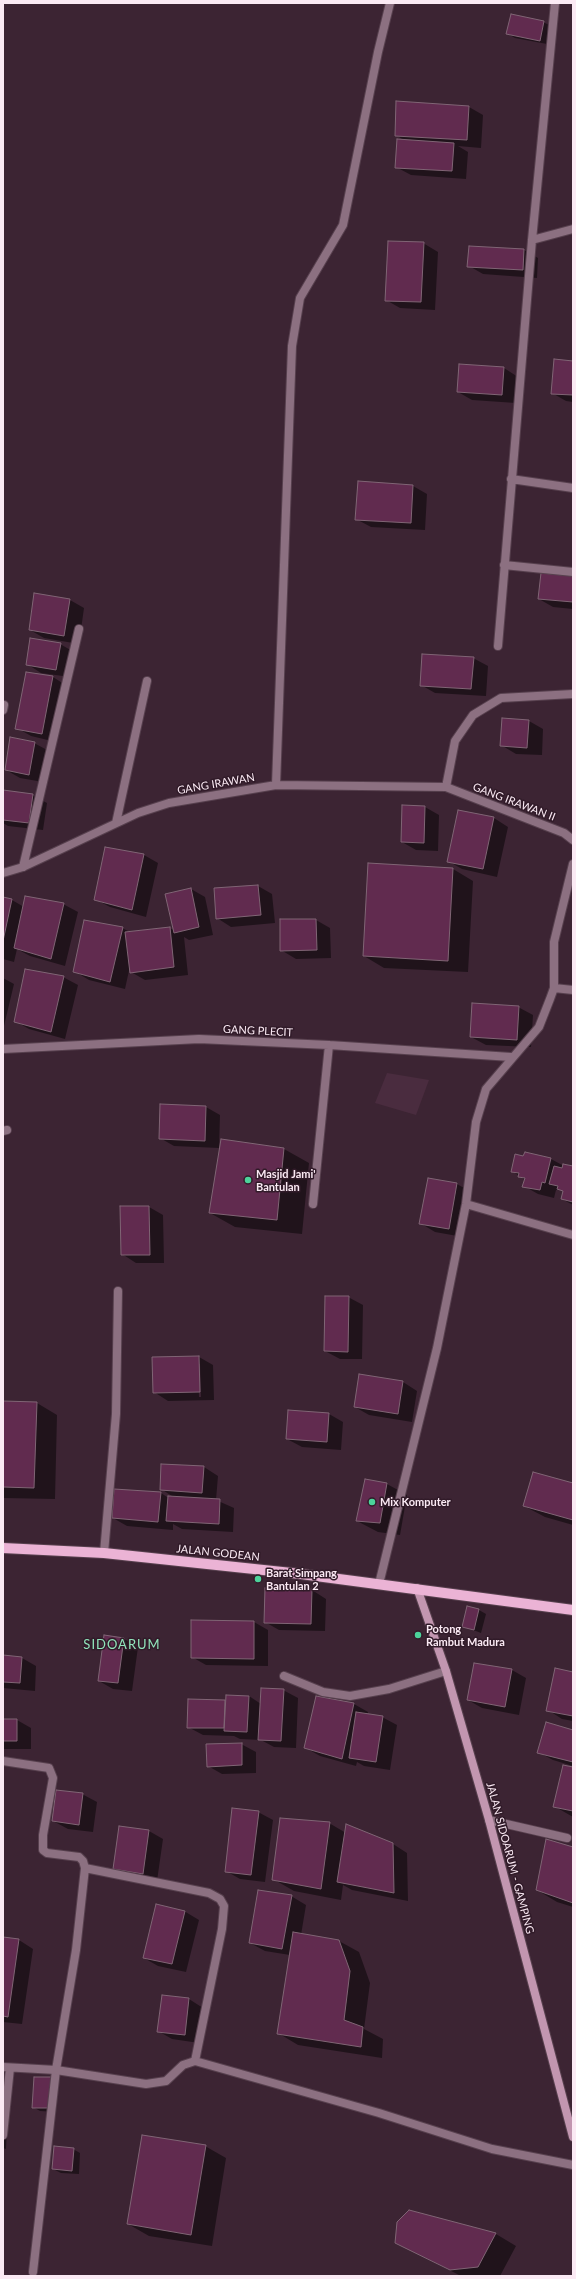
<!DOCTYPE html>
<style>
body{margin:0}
#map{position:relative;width:576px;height:2279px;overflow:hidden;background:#3c2433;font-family:Lato,sans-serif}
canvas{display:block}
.frame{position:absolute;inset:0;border:4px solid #fbeaf4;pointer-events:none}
</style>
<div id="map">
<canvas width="576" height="2279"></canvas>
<div class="frame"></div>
</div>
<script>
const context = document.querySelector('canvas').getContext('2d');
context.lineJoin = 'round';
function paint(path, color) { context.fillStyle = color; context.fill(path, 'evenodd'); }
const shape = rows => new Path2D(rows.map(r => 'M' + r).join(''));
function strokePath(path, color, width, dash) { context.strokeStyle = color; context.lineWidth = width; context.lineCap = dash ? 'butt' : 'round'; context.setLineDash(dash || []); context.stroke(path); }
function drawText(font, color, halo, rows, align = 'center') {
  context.font = font + ' Lato,sans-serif'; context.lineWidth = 3; context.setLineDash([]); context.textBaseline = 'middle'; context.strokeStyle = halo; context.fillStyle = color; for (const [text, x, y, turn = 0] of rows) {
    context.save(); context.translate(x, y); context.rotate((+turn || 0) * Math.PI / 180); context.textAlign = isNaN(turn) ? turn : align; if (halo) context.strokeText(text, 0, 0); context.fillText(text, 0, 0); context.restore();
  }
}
paint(shape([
 [387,1073,429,1080,416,1115,375,1103]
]), '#4a2c3f');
paint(shape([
 [543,22,551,26,547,44,515,38,508,34],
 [397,102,469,107,483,115,481,148,458,146,468,152,466,179,411,175,396,167,405,141,396,135],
 [423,243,438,252,435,310,400,308,386,300],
 [470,247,524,250,538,258,537,278,483,274,469,266],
 [573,362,573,402,566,401,552,393],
 [504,368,518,377,516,403,472,400,458,392],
 [359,482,413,486,427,494,425,530,371,527,356,519],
 [573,577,573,609,553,607,539,599],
 [35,595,70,600,84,608,79,644,44,638,30,630],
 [60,644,74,652,70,677,41,673,27,664],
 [473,658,488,666,486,696,435,693,421,685],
 [53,677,67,686,56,742,31,736,17,728],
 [529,721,543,729,542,755,516,754,501,745],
 [34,743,49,751,43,782,20,778,6,770],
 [3,791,32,795,47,803,43,830,8,826,3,823],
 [403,806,425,807,439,815,438,851,416,850,402,842],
 [494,818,508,827,497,877,462,869,448,861],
 [144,855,158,863,146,917,110,907,95,899],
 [453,869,473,881,468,972,384,968,364,956],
 [258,886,272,894,275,923,231,927,217,918],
 [191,889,205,897,213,935,189,940,184,937,188,975,145,980,131,972,130,966,125,989,89,980,74,971,122,928,130,932,169,928,174,930],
 [3,898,12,900,24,907,63,904,78,912,65,966,30,956,17,949,14,962,3,959],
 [281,920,316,920,330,928,331,958,296,959,281,950],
 [63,977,78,985,65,1039,29,1029,15,1021],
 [3,978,14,984,3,1030],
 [518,1007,533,1015,531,1047,486,1045,471,1037],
 [206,1107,220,1115,219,1148,174,1146,160,1138],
 [284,1149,309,1163,302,1234,235,1227,210,1213],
 [524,1157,551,1159,564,1166,573,1167,573,1205,562,1199,564,1192,560,1189,556,1190,554,1198,538,1194,524,1186,525,1180,512,1171],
 [429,1179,457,1184,471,1192,463,1237,435,1232,420,1223],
 [149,1207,163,1215,164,1263,136,1263,122,1254],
 [348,1297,363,1305,362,1359,340,1359,325,1351],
 [199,1357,213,1365,214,1400,168,1401,154,1392],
 [198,1364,200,1364,201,1397,199,1397],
 [403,1382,417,1391,412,1422,369,1415,355,1407],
 [3,1402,37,1403,57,1415,55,1499,3,1498],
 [329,1414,343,1422,341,1450,302,1447,287,1439],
 [204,1467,218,1476,216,1500,234,1508,233,1532,182,1529,173,1524,173,1530,127,1526,113,1518,161,1493,167,1497,175,1498,161,1489],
 [387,1484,407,1495,400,1535,378,1532,357,1521],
 [573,1484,573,1525,545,1517,524,1506],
 [266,1589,312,1590,326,1599,325,1631,279,1630,265,1622],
 [479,1610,486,1614,481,1633,463,1626],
 [192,1621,254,1622,268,1630,268,1666,206,1665,192,1657],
 [124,1639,138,1647,132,1691,113,1689,99,1681],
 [3,1657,22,1658,36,1666,35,1691,3,1688],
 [512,1670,526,1678,519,1715,482,1708,468,1700],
 [573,1673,573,1721,562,1719,548,1710],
 [283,1690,298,1698,296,1748,274,1747,261,1740,240,1739,234,1736,203,1735,188,1727,225,1701,249,1696,261,1704],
 [316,1697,354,1704,368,1712,368,1714,382,1717,397,1725,390,1770,364,1766,357,1762,356,1766,320,1756,306,1748],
 [3,1720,17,1720,31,1728,31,1749,3,1749],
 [573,1731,573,1766,553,1760,538,1752],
 [241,1744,256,1752,256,1773,222,1774,208,1766],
 [573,1768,573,1817,554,1806],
 [82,1794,97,1802,93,1832,68,1829,53,1821],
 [258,1812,273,1820,265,1882,240,1879,226,1871],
 [329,1823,346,1833,393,1844,407,1853,408,1901,352,1890,343,1885,341,1900,294,1891,273,1879],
 [149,1831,163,1839,157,1881,129,1877,114,1869],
 [573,1848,573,1907,557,1902,537,1890],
 [291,1896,306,1905,301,1935,339,1941,359,1952,370,1983,364,2029,383,2039,382,2058,298,2045,278,2033,290,1955,265,1951,250,1943],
 [184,1911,199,1920,186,1972,158,1966,144,1958],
 [3,1938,19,1940,33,1949,22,2024,3,2022],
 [163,1996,189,1999,203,2008,199,2043,172,2039,158,2031],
 [51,2078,58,2083,56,2112,40,2111,33,2107],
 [3,2125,7,2127,6,2149,3,2148],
 [205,2146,226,2158,212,2246,149,2236,128,2224],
 [73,2149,80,2153,79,2174,61,2173,53,2169],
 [409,2211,496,2234,516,2246,500,2276,461,2276,396,2243]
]), '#0007');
const building = shape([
 [511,14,544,21,540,41,506,34,511,14],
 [396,101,469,106,467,140,395,136,396,101],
 [397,139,454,143,452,171,395,168,397,139],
 [388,241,424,242,421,302,385,301,388,241],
 [469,246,524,249,523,270,467,267,469,246],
 [554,359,573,361,573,395,551,394,554,359],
 [459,364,504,367,502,395,457,392,459,364],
 [358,481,413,485,411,523,355,520,358,481],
 [541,573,573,576,573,602,538,599,541,573],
 [34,593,70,599,64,636,29,630,34,593],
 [30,638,61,643,56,670,26,665,30,638],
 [422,654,474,657,471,689,420,686,422,654],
 [26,672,53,676,42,734,15,729,26,672],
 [502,718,529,720,527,748,500,746,502,718],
 [10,737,35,742,29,775,5,770,10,737],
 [3,790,33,794,29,823,3,820,3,790],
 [402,805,425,806,424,843,401,842,402,805],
 [458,810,494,817,483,869,447,862,458,810],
 [105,847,144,854,132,910,94,900,105,847],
 [368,863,453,868,448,961,363,956,368,863],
 [258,885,261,915,216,919,214,888,258,885],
 [191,888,199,927,174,933,165,894,191,888],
 [25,896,64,903,51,959,14,948,25,896],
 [3,897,12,899,3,941,3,897],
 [280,919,316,919,317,950,280,951,280,919],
 [84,920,123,927,110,982,73,972,84,920],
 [170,927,174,967,130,973,125,932,170,927],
 [25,969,64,976,51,1032,14,1022,25,969],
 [472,1003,519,1006,517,1040,470,1037,472,1003],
 [160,1104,206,1106,205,1141,159,1139,160,1104],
 [221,1139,284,1148,277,1220,209,1213,221,1139],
 [525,1152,551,1158,545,1183,542,1182,540,1190,522,1187,525,1178,518,1177,519,1173,511,1172,515,1154,523,1156,525,1152],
 [563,1164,573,1166,573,1202,561,1199,563,1191,557,1189,558,1186,549,1184,554,1166,562,1168,563,1164],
 [428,1178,457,1183,449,1229,419,1224,428,1178],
 [120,1206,149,1206,150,1255,121,1255,120,1206],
 [325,1296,349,1296,348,1352,324,1351,325,1296],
 [199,1356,200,1392,153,1393,152,1357,199,1356],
 [359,1374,403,1381,398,1414,354,1407,359,1374],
 [3,1401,37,1402,34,1488,3,1487,3,1401],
 [288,1410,329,1413,327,1442,286,1439,288,1410],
 [161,1464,204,1466,202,1493,160,1490,161,1464],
 [533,1472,573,1483,573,1520,523,1506,533,1472],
 [365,1479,387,1483,380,1523,356,1521,365,1479],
 [114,1489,161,1492,158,1522,112,1518,114,1489],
 [168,1496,220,1499,219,1524,166,1521,168,1496],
 [265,1588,312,1589,311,1624,264,1623,265,1588],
 [467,1606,479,1609,474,1630,462,1627,467,1606],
 [191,1620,254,1621,254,1659,191,1658,191,1620],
 [104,1635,124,1638,118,1683,98,1681,104,1635],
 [3,1655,22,1657,20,1683,3,1682,3,1655],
 [474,1663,512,1669,505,1707,467,1700,474,1663],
 [555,1668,573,1672,573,1716,546,1711,555,1668],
 [261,1688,284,1689,281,1741,258,1740,261,1688],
 [226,1695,249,1696,247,1732,224,1731,226,1695],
 [316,1696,354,1703,342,1759,304,1748,316,1696],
 [188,1699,225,1700,224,1728,187,1728,188,1699],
 [356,1712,383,1716,376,1762,349,1758,356,1712],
 [3,1719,17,1719,17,1741,3,1741,3,1719],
 [546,1722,573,1730,573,1762,537,1753,546,1722],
 [242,1743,242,1765,207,1767,206,1744,242,1743],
 [563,1765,573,1767,573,1811,553,1807,563,1765],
 [56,1790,83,1793,79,1825,52,1821,56,1790],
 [232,1808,259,1811,251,1875,225,1872,232,1808],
 [280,1818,330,1822,321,1889,272,1880,280,1818],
 [346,1824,393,1843,394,1893,337,1882,346,1824],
 [119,1826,149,1830,143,1874,113,1869,119,1826],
 [546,1839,573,1847,573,1903,536,1890,546,1839],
 [258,1890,292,1895,282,1949,249,1943,258,1890],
 [156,1904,185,1911,172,1964,143,1958,156,1904],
 [293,1932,339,1940,350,1971,344,2020,363,2027,361,2047,277,2034,293,1932],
 [3,1937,19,1939,8,2017,3,2016,3,1937],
 [162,1995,189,1998,185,2035,157,2032,162,1995],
 [34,2077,51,2077,49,2108,32,2108,34,2077],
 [142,2135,206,2145,191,2235,127,2224,142,2135],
 [54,2146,74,2148,72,2171,52,2169,54,2146],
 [409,2210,428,2215,496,2233,478,2267,450,2270,395,2243,397,2222,409,2210]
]);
paint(building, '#612b4f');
strokePath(building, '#806575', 1);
const lane = shape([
 [489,1820,567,1838],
 [33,2272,56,2070]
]);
const street = shape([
 [532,240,573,229],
 [511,479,573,488],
 [504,565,573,572],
 [498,646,532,240,555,3],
 [3,710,4,705],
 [276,785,292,346,300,298,343,225,378,52,390,3],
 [446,787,455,741,473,715,501,698,573,694],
 [116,823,147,681],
 [23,867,79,629],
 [3,873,23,867,138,813,169,803,276,785,446,787,564,833,573,840],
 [554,988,573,990],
 [3,1049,199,1039,329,1045,511,1057],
 [3,1131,7,1130],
 [313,1204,329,1045],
 [466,1204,573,1235],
 [104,1553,116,1414,118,1291],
 [379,1584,437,1348,466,1204,476,1122,486,1089,539,1027,550,999,554,988,554,942,573,864],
 [284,1676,323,1692,350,1696,389,1689,446,1671],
 [3,1761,49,1768,53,1778,43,1835,43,1850,47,1853,79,1857,83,1861,85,1868,76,1950,56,2070],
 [85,1868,209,1893,220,1899,224,1906,222,1929,195,2061],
 [3,2067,56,2070,146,2084,166,2081,183,2065,195,2061,379,2113,492,2149,573,2165],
 [3,2135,10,2068]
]);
const secondary = shape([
 [417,1588,446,1671,489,1820,573,2137]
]);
const primary = shape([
 [3,1548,104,1553,301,1574,573,1610]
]);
strokePath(lane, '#57404e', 10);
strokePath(street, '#57404e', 10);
strokePath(secondary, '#57404e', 10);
strokePath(primary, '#57404e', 12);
strokePath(lane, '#8c7081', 8);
strokePath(street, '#8c7081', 8);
strokePath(secondary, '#c296b0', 8);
strokePath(primary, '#ebb3d5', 10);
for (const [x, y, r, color] of [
 [248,1180,4,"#4cd39b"],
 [372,1502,4,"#4cd39b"],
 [258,1579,4,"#4cd39b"],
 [418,1635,4,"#4cd39b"]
]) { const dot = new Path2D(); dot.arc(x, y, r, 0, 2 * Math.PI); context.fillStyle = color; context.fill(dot); strokePath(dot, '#311b29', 1.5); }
drawText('11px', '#fbeaf4', '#311b29', [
 ["GANG IRAWAN",216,784,-10],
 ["GANG IRAWAN II",514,802,21],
 ["GANG PLECIT",258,1031,3],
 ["JALAN GODEAN",218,1553,6],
 ["JALAN SIDOARUM - GAMPING",510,1858,75]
]);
drawText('bold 11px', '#fbeaf4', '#311b29', [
 ["Masjid Jami'",256,1174],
 ["Bantulan",256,1187],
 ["Mix Komputer",380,1502],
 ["Barat Simpang",266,1573],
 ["Bantulan 2",266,1586],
 ["Potong",426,1629],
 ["Rambut Madura",426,1642]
], 'left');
context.letterSpacing = '1px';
drawText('13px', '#91e4bb', '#311b29', [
 ["SIDOARUM",122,1645]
]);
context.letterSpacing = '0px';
</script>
